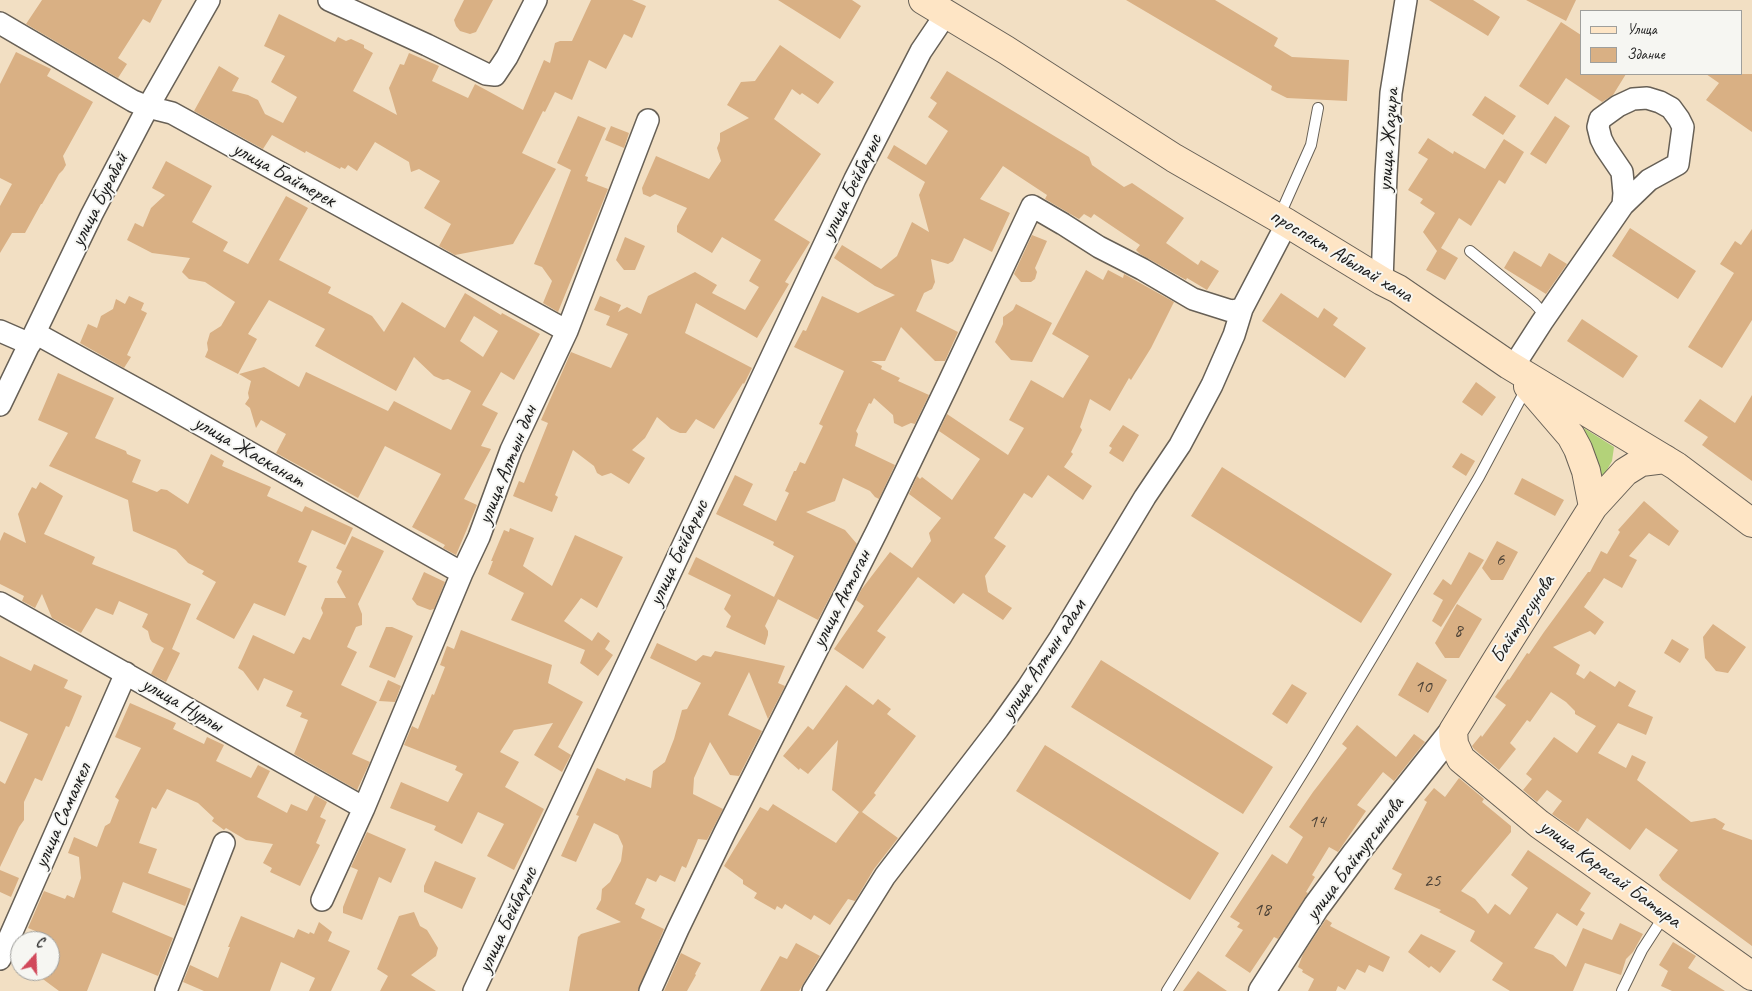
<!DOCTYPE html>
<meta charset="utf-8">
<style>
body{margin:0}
#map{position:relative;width:1752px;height:991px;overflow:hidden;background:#f2dfc3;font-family:Caveat,sans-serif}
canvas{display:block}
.legend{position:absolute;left:1580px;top:10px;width:162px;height:65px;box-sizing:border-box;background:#f6f6f2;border:1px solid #9f9f9c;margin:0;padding:6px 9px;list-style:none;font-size:15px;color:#1c1c1c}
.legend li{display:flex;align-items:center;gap:10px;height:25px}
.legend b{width:25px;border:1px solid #9f9f9c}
.north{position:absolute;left:10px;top:931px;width:50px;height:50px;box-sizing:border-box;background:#f6f6f2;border:1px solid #9f9f9c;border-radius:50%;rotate:20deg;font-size:14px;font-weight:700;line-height:20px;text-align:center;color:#1c1c1c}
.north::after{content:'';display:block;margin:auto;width:18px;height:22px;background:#d1495b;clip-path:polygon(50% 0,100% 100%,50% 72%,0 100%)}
</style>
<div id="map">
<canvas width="1752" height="991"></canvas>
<ul class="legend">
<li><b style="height:6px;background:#fee5c5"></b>Улица</li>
<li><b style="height:14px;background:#d9b084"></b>Здание</li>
</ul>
<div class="north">С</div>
</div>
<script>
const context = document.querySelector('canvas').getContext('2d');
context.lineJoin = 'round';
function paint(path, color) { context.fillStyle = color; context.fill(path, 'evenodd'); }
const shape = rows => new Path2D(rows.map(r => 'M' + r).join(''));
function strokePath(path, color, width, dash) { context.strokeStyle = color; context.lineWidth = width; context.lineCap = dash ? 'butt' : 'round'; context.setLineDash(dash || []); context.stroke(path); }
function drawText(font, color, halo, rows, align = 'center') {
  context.font = font + ' Caveat,sans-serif'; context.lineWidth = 4; context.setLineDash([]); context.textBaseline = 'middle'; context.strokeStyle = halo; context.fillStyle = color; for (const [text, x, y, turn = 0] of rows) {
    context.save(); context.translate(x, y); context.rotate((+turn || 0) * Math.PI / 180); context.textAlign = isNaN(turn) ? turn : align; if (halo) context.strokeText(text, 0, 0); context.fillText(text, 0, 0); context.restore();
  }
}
paint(shape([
 [1579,425,1614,447,1612,461,1600,482,1597,460,1591,445]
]), '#b3d279');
paint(shape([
 [42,0,162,0,150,23,143,19,118,58,127,64,118,78,26,24],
 [464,0,493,0,476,32,470,34,460,31,456,26,454,20],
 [591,0,632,0,646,6,632,38,624,34,606,69,589,60,572,100,555,92,545,112,543,111,522,153,556,169,513,244,455,255,439,246,451,224,424,208,440,181,419,169,411,172,409,162,375,142,357,171,348,165,345,169,341,167,340,169,306,151,305,153,272,135,263,149,194,111,219,66,239,78,232,91,248,95,258,100,265,114,283,123,297,97,271,82,285,56,264,46,279,14,335,42,338,37,346,41,351,39,364,45,364,48,373,53,353,91,397,115,389,88,400,64,404,65,409,53,439,66,432,81,468,98,475,84,523,110,544,60,550,63,555,43,560,41,572,41],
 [778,0,852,0,861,6,840,39],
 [1126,0,1215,0,1278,38,1274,46,1292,57,1349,60,1347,101,1287,98,1271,90,1272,86],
 [1429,0,1473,0,1500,17,1488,36],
 [1526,0,1576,0,1566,21],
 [1561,22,1581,35,1581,74,1626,74,1613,95,1602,102,1566,78,1548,105,1519,86],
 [780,45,834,82,818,104,802,93,800,95,792,89,774,119,821,154,774,220,810,242,785,282,789,284,757,338,696,303,685,333,752,368,744,384,743,383,714,429,696,419,686,433,680,433,671,429,657,417,645,438,632,450,645,458,629,484,611,473,602,476,597,473,594,466,573,450,555,495,558,497,552,512,513,496,519,481,524,483,548,423,541,420,571,352,611,368,628,334,606,325,610,316,594,310,600,296,621,305,618,312,627,307,641,314,648,296,695,272,717,285,712,293,745,310,759,287,749,281,761,260,722,237,712,253,677,232,677,226,687,208,655,194,650,197,643,194,642,188,656,156,709,179,721,161,717,148,720,141,720,133,749,118,727,105,741,82,755,81],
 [16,52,51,69,47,76,93,102,63,156,66,165,63,170,59,174,42,204,41,204,25,233,12,233,0,253,0,206,12,184,0,178,0,84],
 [947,71,1089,157,1092,165,1124,187,1132,183,1184,218,1166,243,1198,265,1201,260,1219,271,1207,290,1187,278,1186,280,1140,254,1136,250,1140,245,1094,214,1091,218,1084,214,1079,219,1045,199,1047,195,1003,166,980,199,1010,213,992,252,964,238,953,261,948,264,931,259,935,282,932,289,924,293,916,311,958,332,945,361,935,361,901,327,885,361,871,361,882,366,881,369,900,378,898,381,929,395,915,424,911,423,902,427,894,423,893,415,874,398,871,404,869,403,856,431,858,434,855,446,895,465,879,499,875,497,870,491,843,478,835,501,806,512,845,530,857,544,818,620,774,597,794,556,773,545,774,542,716,514,735,475,753,484,743,505,776,521,789,493,785,491,794,471,796,471,800,462,805,464,823,426,819,424,844,371,794,347,803,330,806,331,822,296,858,313,895,295,875,286,834,258,842,245,881,269,897,256,912,222,929,232,919,195,925,182,887,158,894,145,926,165,948,131,928,117,937,103,930,98],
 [1706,74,1752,74,1752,132,1706,100,1719,83],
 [1485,96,1516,116,1503,135,1472,115],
 [578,116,606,128,585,176,588,177,587,181,608,189,558,312,543,303,552,281,542,267,534,264,571,170,557,163],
 [1555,116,1570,126,1546,164,1530,154],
 [611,126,629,133,624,148,605,140],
 [1428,138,1453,154,1454,151,1485,169,1504,139,1524,152,1505,184,1499,180,1471,226,1459,218,1441,248,1458,258,1445,280,1426,270,1437,251,1423,232,1435,213,1420,203,1423,199,1408,190,1428,159,1418,153],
 [166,161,212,186,192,222,228,242,223,251,248,264,286,196,308,208,279,260,331,287,328,293,372,316,384,332,402,302,445,328,465,293,501,315,502,313,540,334,514,380,501,372,482,405,498,413,481,446,491,449,464,499,477,505,456,555,443,548,445,545,412,527,441,474,385,446,358,498,276,453,286,434,261,420,256,428,250,408,245,404,249,398,248,393,251,381,239,374,264,367,299,387,306,372,388,411,394,401,451,430,471,391,448,379,443,380,434,376,414,357,396,391,315,346,325,329,269,300,248,334,257,339,238,374,205,357,208,350,207,343,210,333,221,326,235,302,205,282,189,279,182,272,190,258,152,253,127,240,135,223,143,227,151,208,165,195,152,188],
 [474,316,498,331,483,357,460,341],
 [1630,228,1696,271,1678,299,1612,256],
 [1752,229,1752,320,1722,368,1688,347,1734,273,1720,264,1735,241,1741,245],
 [1032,235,1047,241,1035,268,1037,272,1035,279,1031,282,1021,282,1014,274],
 [625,237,645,246,635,270,624,270,616,260],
 [1514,251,1541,267,1549,253,1567,264,1546,294,1504,268],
 [1086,270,1103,280,1108,270,1123,278,1124,274,1174,302,1151,348,1131,380,1129,378,1110,411,1090,399,1080,427,1082,430,1071,452,1073,454,1064,467,1092,486,1083,500,1048,475,1032,498,1024,493,994,538,1006,546,985,576,988,592,1012,608,1003,620,963,593,954,604,918,577,877,631,886,637,863,669,834,649,864,606,856,600,861,590,890,552,912,568,931,541,929,533,941,518,909,494,917,476,920,479,922,477,952,500,980,459,939,431,947,414,1008,455,1024,428,1009,420,1031,380,1063,398,1089,356,1052,334],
 [1281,293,1318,318,1324,308,1338,318,1333,325,1366,348,1345,378,1262,321],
 [129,296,144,303,141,310,147,313,127,355,131,357,124,368,80,343,88,324,97,328,101,316,113,309,116,299,125,304],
 [1016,304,1052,323,1032,362,1011,360,995,342,1003,324,1003,317,1013,310],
 [1582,319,1638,356,1623,378,1567,341],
 [58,373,114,398,95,438,126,451,127,454,141,460,132,482,157,492,161,489,167,490,188,504,211,454,224,461,222,466,271,487,267,496,302,512,305,506,353,528,345,545,312,530,298,562,307,566,285,616,254,603,234,639,196,619,216,582,202,574,204,571,188,563,176,550,133,531,128,500,49,466,68,433,38,420],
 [1476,382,1496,397,1482,416,1462,402],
 [1752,395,1752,481,1702,445,1708,437,1684,421,1700,399,1735,423],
 [1123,425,1139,435,1123,462,1109,453,1112,448,1109,446],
 [1461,453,1475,461,1466,476,1452,467],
 [1222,467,1392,574,1361,623,1191,516],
 [1522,478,1564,500,1555,516,1514,494],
 [40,482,63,496,44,534,95,557,92,564,191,604,172,649,180,653,166,682,151,674,164,648,152,642,150,639,148,631,142,627,148,614,119,601,113,615,96,608,81,633,52,618,42,594,35,608,22,601,24,596,0,584,0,541,4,532,26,543,18,514,32,487,36,489],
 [1644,501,1679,531,1669,546,1649,533,1629,556,1637,560,1622,588,1604,578,1584,607,1604,622,1595,635,1590,631,1553,647,1580,665,1576,674,1584,679,1590,671,1615,687,1619,681,1636,691,1628,706,1653,717,1646,735,1618,723,1598,753,1626,768,1632,755,1646,762,1637,780,1691,822,1715,818,1725,824,1722,829,1752,840,1752,946,1662,880,1659,875,1678,850,1646,828,1630,850,1587,818,1578,832,1552,814,1562,801,1547,790,1537,802,1523,790,1532,779,1526,774,1554,737,1577,753,1596,726,1575,714,1575,711,1566,702,1551,692,1530,722,1527,720,1510,743,1516,749,1499,770,1474,749,1472,746,1481,735,1482,737,1506,705,1495,697,1508,679,1509,680,1527,653,1529,654,1544,632,1588,572,1590,572,1601,551,1607,554,1620,532,1618,530],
 [510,528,534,538,523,566,552,586,575,535,623,557,597,608,581,598,564,621,592,641,598,632,610,641,605,649,613,655,598,676,580,663,585,650,511,620,524,593,488,574,493,561,491,561,504,530,509,532],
 [352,536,384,551,358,604,362,614,362,625,356,627,347,647,357,652,341,685,377,702,352,754,370,762,357,790,294,754,308,720,300,717,302,713,286,706,293,691,264,678,258,691,243,671,238,668,253,635,294,654,303,637,310,640,323,613,321,608,325,598,346,598,337,582,342,571,336,568],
 [1497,541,1518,552,1503,580,1491,580,1482,568],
 [1469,552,1484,560,1441,627,1432,621,1443,600,1433,594,1443,579,1451,585],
 [696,557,778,599,765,626,768,631,768,635,765,645,726,627,731,616,724,609,731,595,688,574],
 [424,572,445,582,434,609,430,610,417,605,412,599],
 [1457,604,1482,619,1459,658,1445,658,1435,643],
 [1713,624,1746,647,1728,673,1716,671,1705,658,1703,637],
 [386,627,392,627,413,636,395,678,369,667],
 [461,630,552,665,548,683,583,702,558,747,571,755,562,772,534,755,553,723,514,730,500,752,519,762,505,787,544,809,514,870,487,856,504,824,478,812,462,844,434,830,436,826,390,808,401,782,448,802,463,774,455,770,457,766,404,745,412,726,418,729,432,694,434,695,445,667,440,665,447,646,454,649],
 [1672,639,1689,649,1680,663,1664,653],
 [657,643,696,661,703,655,711,657,715,651,785,666,778,683,785,686,768,719,749,672,728,715,762,731,739,776,730,775,710,742,694,778,693,794,723,809,707,840,698,839,686,868,682,866,675,882,660,875,656,882,647,878,635,904,645,909,641,918,664,929,638,991,569,991,578,937,581,934,621,922,596,909,601,900,602,889,610,882,621,861,623,846,618,835,594,823,576,862,561,856,579,816,576,815,597,768,625,781,626,778,651,788,653,771,665,762,674,739,682,710,687,709,701,683,650,658],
 [0,656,31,671,34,664,68,680,64,688,82,696,69,727,66,726,42,781,35,778,24,802,24,820,19,827,0,867,0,781,5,784,28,734,0,721],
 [1101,660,1273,767,1243,814,1071,707],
 [1417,662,1447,680,1428,713,1398,695],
 [388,680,401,686,395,702,379,701],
 [1292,684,1307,693,1287,724,1272,714],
 [846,685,873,705,878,699,891,709,887,714,916,736,874,793,876,795,862,812,898,838,874,869,855,901,848,899,830,925,814,915,811,920,785,904,782,909,777,906,775,910,754,898,757,893,743,884,743,880,724,866,760,807,768,811,773,804,836,843,859,812,832,790,838,740,808,774,800,768,799,770,783,756,808,726,813,730],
 [130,703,176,723,173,729,204,744,207,737,224,745,216,761,251,778,258,765,270,771,257,797,287,813,291,804,307,811,315,795,327,802,320,817,326,820,316,843,320,845,300,886,270,872,272,868,263,863,273,844,246,840,226,828,224,830,212,821,214,818,198,803,167,789,156,809,152,807,139,843,157,849,148,873,191,889,185,906,123,882,112,912,173,938,158,976,102,953,87,991,59,991,32,971,50,971,50,937,28,928,44,891,65,899,67,895,74,898,81,878,79,857,68,853,74,837,97,847,105,826,110,823,119,800,115,797,141,748,115,737],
 [1357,725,1396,757,1414,734,1425,742,1394,781,1383,772,1357,805,1366,811,1338,852,1329,847,1312,875,1315,877,1306,892,1308,893,1278,939,1274,937,1250,973,1225,956,1243,930,1237,927,1240,923,1230,917,1272,854,1287,864,1303,837,1289,827,1313,792,1347,748,1342,744],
 [1045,745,1219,853,1190,900,1016,791],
 [1459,778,1484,799,1482,802,1511,826,1511,832,1461,891,1475,899,1488,914,1495,904,1510,915,1528,888,1511,875,1528,850,1591,893,1580,910,1585,913,1577,926,1557,913,1534,948,1553,955,1566,967,1583,928,1612,940,1620,923,1643,934,1633,952,1626,959,1621,975,1585,963,1573,991,1510,991,1492,980,1503,963,1470,941,1475,931,1439,912,1441,910,1394,889,1402,874,1392,869,1427,802,1424,800,1434,788,1445,797],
 [367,832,406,849,391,883,379,877,362,920,343,913,343,907,358,870,351,867],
 [435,861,476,878,462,909,424,892,424,886],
 [0,870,19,878,11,897,0,892],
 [414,912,420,926,427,930,438,948,436,956,411,975,436,991,380,991,388,976,377,969,399,916],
 [241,916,294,938,298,929,309,934,310,932,314,934,319,922,332,932,328,941,350,951,331,991,309,991,315,978,281,962,270,991,204,991,183,982,190,965,218,978,230,947,228,947],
 [1326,919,1332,923,1330,926,1390,957,1383,972,1369,965,1365,973,1357,969,1345,990,1338,986,1336,991,1308,991,1314,979,1302,972,1303,970,1298,967,1303,954],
 [1421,934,1456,951,1440,973,1431,966,1429,968,1408,952],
 [1673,942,1696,956,1688,968,1725,991,1672,991,1661,986,1668,971,1659,965],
 [796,943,820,956,799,991,760,991,780,956,787,959],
 [681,953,701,963,695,974,696,975,687,991,664,991],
 [1198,971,1227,991,1183,991]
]), '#d9b084');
const service = shape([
 [1279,217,1311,145,1318,108],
 [1470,251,1534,303,1546,316],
 [1167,991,1312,758,1387,633,1479,477,1527,387],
 [1622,991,1642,950,1664,916]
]);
const minor = shape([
 [329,0,427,45,486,74,495,75,507,57,536,0],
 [0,23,133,101,148,107,172,113,567,331],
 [1382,281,1386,175,1391,93,1406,0],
 [0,331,30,344],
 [35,333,164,404,462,573],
 [1513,367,1542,322,1623,205,1624,193,1622,172,1605,147,1601,139,1598,127,1600,119,1618,106,1633,99,1647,98,1660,102,1671,108,1679,119,1683,127,1678,164,1649,180,1623,205],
 [0,405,92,214,148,107,209,0],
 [0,603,364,808],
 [322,900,364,808,462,573,479,537,511,450,567,331,648,120],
 [0,959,126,673],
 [166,991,224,843],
 [474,991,855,179,921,51,946,14],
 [650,991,678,929,725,832,877,531,947,386,1032,206,1063,224,1099,247,1142,269,1193,299,1231,311,1242,309,1287,223],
 [813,991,885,876,998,729,1028,687,1060,638,1145,497,1180,445,1212,385,1234,335,1242,309]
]);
const tertiary = shape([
 [1262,991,1316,907,1356,853,1453,731]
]);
const secondary = shape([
 [923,0,1006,50,1174,158,1287,223,1382,281,1398,289,1509,365,1676,466,1752,523],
 [1528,386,1571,436,1578,449,1586,471,1593,507],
 [1665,459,1641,462,1625,472,1593,507,1498,658,1453,731,1454,744,1461,759,1539,824,1752,976]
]);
strokePath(service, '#676056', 12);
strokePath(minor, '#676056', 24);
strokePath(tertiary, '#676056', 29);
strokePath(secondary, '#676056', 30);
strokePath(service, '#fff', 10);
strokePath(minor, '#fff', 21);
strokePath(tertiary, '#fff', 26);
strokePath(secondary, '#fee5c5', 28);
drawText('19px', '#4b4136', null, [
 ["6",1500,560],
 ["8",1458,631],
 ["10",1423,687],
 ["14",1317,822],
 ["25",1432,881],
 ["18",1262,910]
]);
drawText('21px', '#1c1c1c', '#f6f6f2', [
 ["улица Жазира",1389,140,-86],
 ["улица Байтерек",284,175,29],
 ["улица Бейбарыс",852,187,-64],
 ["улица Бурабай",100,200,-63],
 ["проспект Абылай хана",1341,256,31],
 ["улица Жасканат",249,452,30],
 ["улица Алтын дан",508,465,-68],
 ["улица Бейбарыс",679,553,-65],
 ["улица Актоган",842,599,-63],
 ["Байтурсунова",1523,619,-57],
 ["улица Алтын адам",1044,660,-57],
 ["улица Нурлы",182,705,30],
 ["улица Самалкел",63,816,-66],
 ["улица Байтурсынова",1355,859,-53],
 ["улица Карасай Батыра",1610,874,36],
 ["улица Бейбарыс",508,920,-65]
]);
</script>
